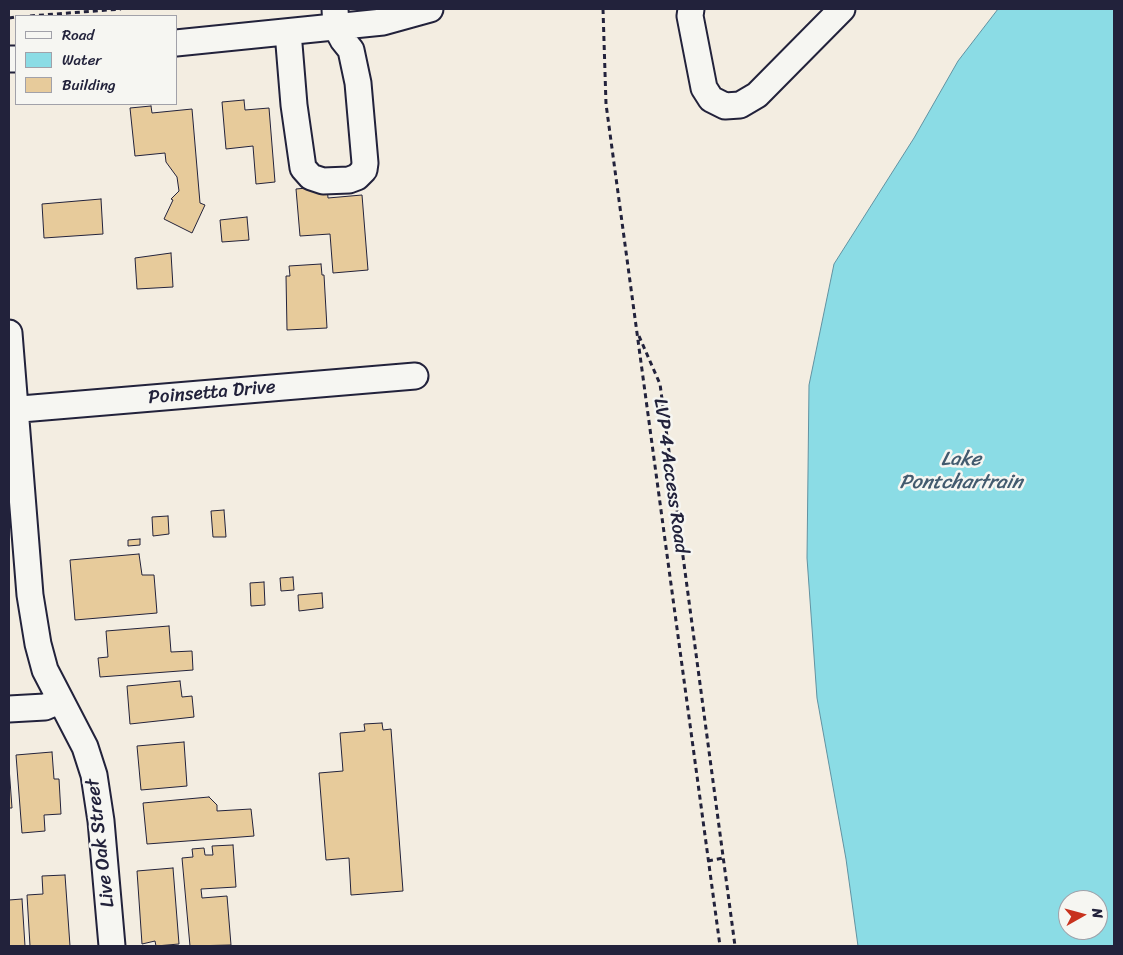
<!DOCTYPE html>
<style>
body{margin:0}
#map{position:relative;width:1123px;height:955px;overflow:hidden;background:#f3ede1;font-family:Sriracha,sans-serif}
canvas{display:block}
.frame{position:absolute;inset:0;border:10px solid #22223b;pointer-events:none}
.legend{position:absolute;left:15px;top:15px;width:162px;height:90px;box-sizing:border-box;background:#f6f6f2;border:1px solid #a1a1a9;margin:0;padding:6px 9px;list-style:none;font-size:15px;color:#22223b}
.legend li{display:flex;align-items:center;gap:10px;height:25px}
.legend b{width:25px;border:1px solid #a1a1a9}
.north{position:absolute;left:1058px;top:890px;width:50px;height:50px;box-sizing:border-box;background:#f6f6f2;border:1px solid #a1a1a9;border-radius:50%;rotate:83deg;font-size:14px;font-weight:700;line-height:20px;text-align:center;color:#22223b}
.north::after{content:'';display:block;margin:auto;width:18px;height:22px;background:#c8321e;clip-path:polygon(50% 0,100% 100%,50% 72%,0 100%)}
</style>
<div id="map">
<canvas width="1123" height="955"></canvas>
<div class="frame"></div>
<ul class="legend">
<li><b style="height:6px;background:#f6f6f2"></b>Road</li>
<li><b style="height:14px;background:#8bdce5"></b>Water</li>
<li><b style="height:14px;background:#e7cb9b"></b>Building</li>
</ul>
<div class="north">N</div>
</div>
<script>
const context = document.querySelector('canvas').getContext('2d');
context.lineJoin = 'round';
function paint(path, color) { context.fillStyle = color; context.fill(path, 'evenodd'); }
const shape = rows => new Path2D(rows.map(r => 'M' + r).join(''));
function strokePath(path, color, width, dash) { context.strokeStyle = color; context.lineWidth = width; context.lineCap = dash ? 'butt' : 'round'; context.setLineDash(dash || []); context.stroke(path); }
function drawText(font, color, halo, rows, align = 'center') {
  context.font = font + ' Sriracha,sans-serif'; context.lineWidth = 5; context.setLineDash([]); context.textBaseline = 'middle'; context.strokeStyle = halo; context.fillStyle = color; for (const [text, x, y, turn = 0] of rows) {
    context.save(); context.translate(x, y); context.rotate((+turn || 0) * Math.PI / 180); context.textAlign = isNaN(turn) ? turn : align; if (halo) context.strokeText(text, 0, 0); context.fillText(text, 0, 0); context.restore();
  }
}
const water = shape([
 [998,9,1114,9,1114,946,858,946,846,859,817,698,807,558,809,385,834,264,914,138,958,61,998,9],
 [1068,900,1098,900,1098,930,1068,930,1068,900]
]);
paint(water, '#8bdce5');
strokePath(water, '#6192a1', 1);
const building = shape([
 [244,100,245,110,269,108,275,182,256,184,253,146,226,149,222,102,244,100],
 [151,106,152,113,192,109,200,203,205,205,192,233,164,219,173,200,171,199,179,191,177,177,166,162,165,153,135,156,130,108,151,106],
 [327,186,328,198,362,195,368,270,333,273,330,234,300,236,296,189,327,186],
 [101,199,103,234,44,238,42,204,101,199],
 [247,217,249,240,222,242,220,220,247,217],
 [171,253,173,287,137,289,135,258,171,253],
 [321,264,322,275,324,275,327,328,287,330,286,276,290,276,289,266,321,264],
 [224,510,226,537,213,537,211,511,224,510],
 [168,516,169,534,153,536,152,517,168,516],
 [140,539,140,545,128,546,128,540,140,539],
 [139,554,142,575,154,575,157,613,75,620,70,560,139,554],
 [293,577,294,590,281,591,280,578,293,577],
 [264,582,265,605,251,606,250,583,264,582],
 [322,593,323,608,299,611,298,595,322,593],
 [169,626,171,652,192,651,193,670,100,677,98,658,108,657,106,631,169,626],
 [180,681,182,697,192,696,194,717,130,724,127,686,180,681],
 [382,723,383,730,391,729,403,891,351,895,349,858,326,860,319,773,343,771,340,733,365,731,364,724,382,723],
 [184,742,187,786,141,790,137,746,184,742],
 [52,752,54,779,59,779,61,814,44,815,45,831,22,833,16,755,52,752],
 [9,767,12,808,9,808,9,767],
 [209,797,217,805,217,811,251,809,254,836,147,844,143,803,209,797],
 [233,845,236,887,201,889,202,898,227,896,231,945,190,946,182,858,193,857,192,849,204,848,205,855,213,855,212,846,233,845],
 [173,868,179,944,156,946,155,941,142,944,137,871,173,868],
 [65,875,70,946,30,946,27,895,43,894,42,876,65,875],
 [22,899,25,946,9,946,9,900,22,899]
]);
paint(building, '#e7cb9b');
strokePath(building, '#22223b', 1);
const minor = shape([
 [691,9,690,16,704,88,711,99,725,106,740,105,757,95,842,9],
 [288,32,294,105,303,168,311,177,323,181,349,180,357,177,364,170,365,163,358,83,351,50,343,40,336,27,335,9],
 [176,43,383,22,430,9],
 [9,59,16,59],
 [9,333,30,595,38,644,45,670,85,747,94,775,101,821,112,946],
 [9,410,415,376],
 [9,709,45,707,59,701]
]);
strokePath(minor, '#22223b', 29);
strokePath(shape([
 [603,9,606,104,720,946],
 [30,16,121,9],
 [9,18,16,17],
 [639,336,660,384,735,946],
 [708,861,723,858]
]), '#22223b', 3, [5, 4]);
strokePath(minor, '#f6f6f2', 25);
drawText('19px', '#22223b', '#f6f6f2', [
 ["Poinsetta Drive",212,393,-5],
 ["LVP 4 Access Road",670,476,82],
 ["Live Oak Street",101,843,-97]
]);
drawText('italic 20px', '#425a6e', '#f6f6f2', [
 ["Lake",961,460],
 ["Pontchartrain",961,483]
]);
</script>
